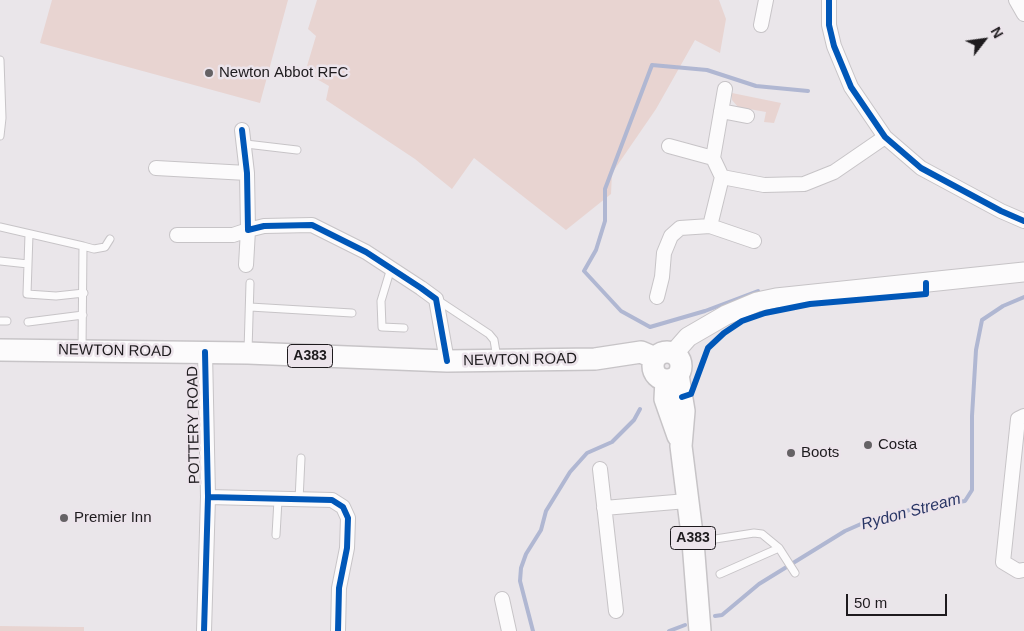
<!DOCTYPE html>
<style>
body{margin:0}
#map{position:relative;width:1024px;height:631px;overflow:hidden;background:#eae6ea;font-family:Helvetica,sans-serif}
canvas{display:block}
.north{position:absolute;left:959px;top:15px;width:50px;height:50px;-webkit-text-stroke:4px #ece4eb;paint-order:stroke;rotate:60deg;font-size:14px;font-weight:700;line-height:20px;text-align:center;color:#1e1b1e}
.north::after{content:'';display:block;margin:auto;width:18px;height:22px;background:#1e1b1e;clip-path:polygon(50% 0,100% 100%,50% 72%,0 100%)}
.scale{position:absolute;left:846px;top:594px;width:101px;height:22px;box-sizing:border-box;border:2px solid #1e1b1e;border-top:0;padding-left:6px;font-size:15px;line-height:18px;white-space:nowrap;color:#1e1b1e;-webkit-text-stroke:4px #ece4eb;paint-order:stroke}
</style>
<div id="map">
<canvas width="1024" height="631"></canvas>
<div class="north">N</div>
<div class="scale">50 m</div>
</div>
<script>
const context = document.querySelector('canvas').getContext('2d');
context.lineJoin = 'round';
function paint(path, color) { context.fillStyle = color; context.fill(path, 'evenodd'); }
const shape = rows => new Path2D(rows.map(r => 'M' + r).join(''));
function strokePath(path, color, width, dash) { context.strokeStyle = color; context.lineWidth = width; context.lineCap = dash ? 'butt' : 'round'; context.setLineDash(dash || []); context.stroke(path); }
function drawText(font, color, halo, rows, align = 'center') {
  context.font = font + ' Helvetica,sans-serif'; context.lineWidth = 5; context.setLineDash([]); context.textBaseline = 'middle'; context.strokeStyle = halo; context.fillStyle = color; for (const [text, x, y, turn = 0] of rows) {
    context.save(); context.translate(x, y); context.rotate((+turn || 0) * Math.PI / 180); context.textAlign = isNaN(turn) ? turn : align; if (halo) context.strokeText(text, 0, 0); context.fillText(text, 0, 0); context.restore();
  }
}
paint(shape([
 [52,0,288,0,260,103,40,43],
 [317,0,719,0,726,19,720,53,695,40,656,109,612,173,611,194,566,230,474,158,452,189,415,159,326,100,329,86,315,78,316,69,307,66,316,36,308,29],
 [732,93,781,103,774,123,764,122,766,112,738,107,732,100],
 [0,626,72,627,84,627,84,631,0,631]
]), '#e8d4d1');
strokePath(shape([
 [758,291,705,311,650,327,621,311,584,271,596,250,605,221,605,189,652,65,707,70,756,86,808,91],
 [715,616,722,615,759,584,845,531,870,520,914,509,965,501,972,490,972,416,976,350,982,320,1003,306,1024,297],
 [533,631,520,581,521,568,526,554,541,530,546,511,570,472,587,453,612,442,634,420,640,409],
 [669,631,685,625]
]), '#b0b7d2', 4);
const lane = shape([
 [0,60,2,118,0,136],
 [246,144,297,150],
 [0,227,83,246],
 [29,234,27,294,56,296,84,293],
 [0,261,28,264],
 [391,268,381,301,382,327,404,328],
 [436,299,489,334,494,340,497,358],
 [250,307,352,313],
 [0,321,7,321],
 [28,322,83,315],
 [82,349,83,246,94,249,105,247,110,239],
 [248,351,250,283],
 [299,500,301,458],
 [276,535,278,500],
 [696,542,754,533,762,534,779,548,795,573],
 [720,574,779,548]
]);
const street = shape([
 [829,0,829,25,834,46,851,87,885,137,921,168,1001,211,1024,221],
 [1016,0,1024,14],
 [761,25,766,0],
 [721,111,747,116],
 [242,130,247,173,248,230,264,226,312,225,366,252,421,288,436,299,447,361],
 [669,146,713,158],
 [156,168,247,173],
 [722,177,764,185,804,184,834,172,885,137],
 [710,226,722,177,713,158,725,89],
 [177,235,233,235,248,230,246,265],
 [657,297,662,277,664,253,671,236,680,228,710,226,754,241],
 [1024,416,1018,419,1003,562,1018,571,1024,570],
 [600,469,616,611],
 [208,497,332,500,343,507,348,518,347,548,339,588,338,631],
 [604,508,687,501],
 [502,599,509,631],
 [204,631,208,497,205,352]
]);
const secondary = shape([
 [674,353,688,337,726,315,757,302,776,298,1024,272]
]);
const primary = shape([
 [0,350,248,353,447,361,595,359,641,352,655,358],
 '653 366a14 14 0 1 1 28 0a14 14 0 1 1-28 0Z',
 [678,375,684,411,681,446,693,542,700,631],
 [666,380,665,399,678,436]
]);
strokePath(lane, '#c7c4c7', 9);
strokePath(street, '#c7c4c7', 16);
strokePath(secondary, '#c7c4c7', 21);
strokePath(primary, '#c7c4c7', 24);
strokePath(lane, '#fcfbfc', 7);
strokePath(street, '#fcfbfc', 14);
strokePath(secondary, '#fcfbfc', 19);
strokePath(primary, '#fcfbfc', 21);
strokePath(shape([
 [829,0,829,25,834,46,851,87,885,137,921,168,1001,211,1024,221],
 [242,130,247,173,248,230,264,226,312,225,366,252,421,288,436,299,447,361],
 [682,397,691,394,708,348,724,333,742,321,765,313,810,304,926,294,926,283],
 [208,497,332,500,343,507,348,518,347,548,339,588,338,631],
 [204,631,208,497,205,352]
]), '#0057b8', 6);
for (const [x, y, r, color] of [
 [209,73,5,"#656265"],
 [868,445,5,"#656265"],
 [791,453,5,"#656265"],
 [64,518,5,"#656265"]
]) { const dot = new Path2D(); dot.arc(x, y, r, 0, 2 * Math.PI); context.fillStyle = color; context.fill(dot); strokePath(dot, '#ece4eb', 2); }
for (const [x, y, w] of [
 [310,356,45],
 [693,538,45]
]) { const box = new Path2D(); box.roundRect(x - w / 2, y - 11.5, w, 23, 4); context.fillStyle = '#ece4eb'; context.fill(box); strokePath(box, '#1e1b1e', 1); }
drawText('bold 14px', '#1e1b1e', null, [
 ["A383",310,356],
 ["A383",693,538]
]);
drawText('15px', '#1e1b1e', '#ece4eb', [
 ["Newton Abbot RFC",219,73],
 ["Costa",878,445],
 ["Boots",801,453],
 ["Premier Inn",74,518]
], 'left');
drawText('15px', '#1e1b1e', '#ece4eb', [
 ["NEWTON ROAD",115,351,1],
 ["NEWTON ROAD",520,360,-1],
 ["POTTERY ROAD",194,425,-91]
]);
drawText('italic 16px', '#2a3666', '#ece4eb', [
 ["Rydon Stream",911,512,-15]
]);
</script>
